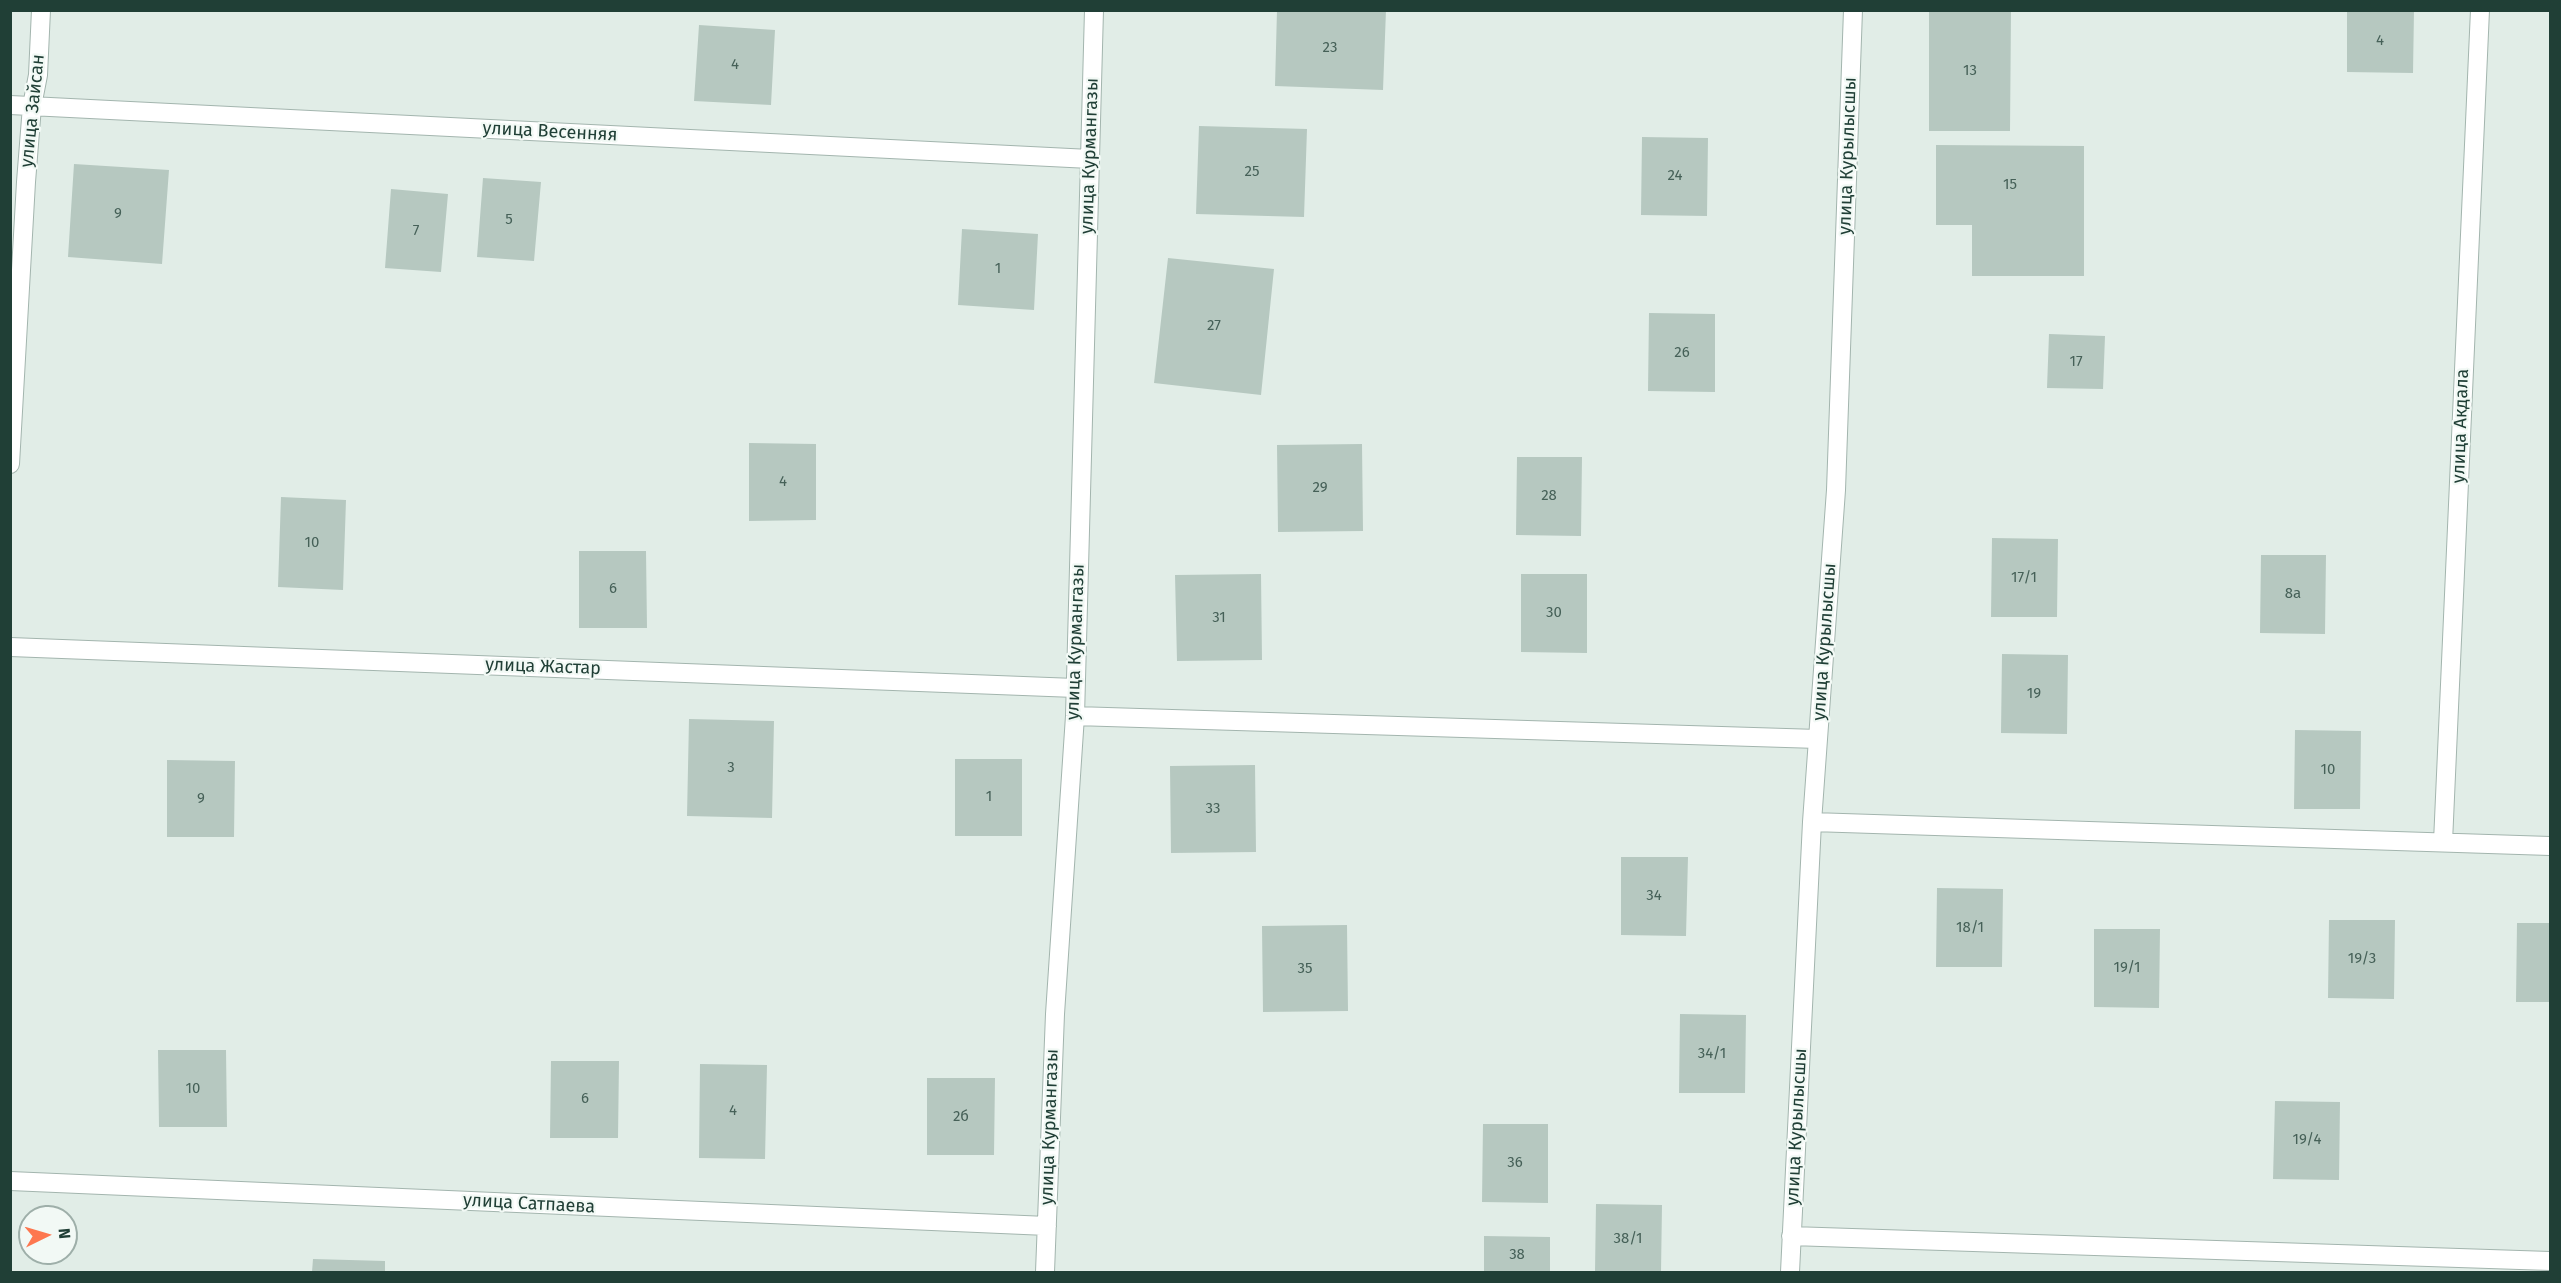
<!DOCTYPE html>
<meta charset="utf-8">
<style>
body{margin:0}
#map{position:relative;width:2561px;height:1283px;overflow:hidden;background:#e1ede7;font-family:"Fira Sans",sans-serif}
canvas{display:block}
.frame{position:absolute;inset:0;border:12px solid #203f36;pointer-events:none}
.north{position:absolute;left:18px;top:1205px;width:60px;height:60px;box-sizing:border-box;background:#f2f9f5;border:2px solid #9eafa9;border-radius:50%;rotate:85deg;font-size:16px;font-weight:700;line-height:24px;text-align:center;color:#203f36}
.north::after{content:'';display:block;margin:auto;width:21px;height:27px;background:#fd774f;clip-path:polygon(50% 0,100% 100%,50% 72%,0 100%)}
</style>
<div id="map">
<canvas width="2561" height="1283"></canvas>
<div class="frame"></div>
<div class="north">N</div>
</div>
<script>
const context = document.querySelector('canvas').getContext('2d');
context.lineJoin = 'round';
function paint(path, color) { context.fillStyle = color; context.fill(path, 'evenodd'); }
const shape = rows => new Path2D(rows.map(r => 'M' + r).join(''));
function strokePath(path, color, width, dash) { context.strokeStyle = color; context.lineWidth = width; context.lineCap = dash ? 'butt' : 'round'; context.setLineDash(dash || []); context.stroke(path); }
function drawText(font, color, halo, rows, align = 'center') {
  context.font = font + ' "Fira Sans",sans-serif'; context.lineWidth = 4.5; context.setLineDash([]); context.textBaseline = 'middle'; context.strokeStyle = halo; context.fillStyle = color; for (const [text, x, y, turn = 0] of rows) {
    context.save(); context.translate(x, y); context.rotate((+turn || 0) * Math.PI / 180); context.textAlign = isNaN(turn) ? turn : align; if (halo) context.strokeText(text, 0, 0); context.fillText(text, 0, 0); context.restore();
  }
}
paint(shape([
 [1277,10,1386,10,1383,90,1275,86],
 [1929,10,2011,10,2010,131,1929,131],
 [2347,10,2414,10,2413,73,2347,72],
 [699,25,775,30,771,105,694,101],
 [1199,126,1307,129,1304,217,1196,214],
 [1642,137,1708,138,1707,216,1641,215],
 [1936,145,2084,146,2084,276,1972,276,1972,225,1936,225],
 [74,164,169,170,162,264,68,257],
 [483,178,541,182,534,261,477,257],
 [391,189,448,194,441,272,385,268],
 [962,229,1038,234,1034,310,958,305],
 [1168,258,1274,269,1261,395,1154,383],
 [1649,313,1715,314,1715,392,1648,391],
 [2049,334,2105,336,2103,389,2047,388],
 [749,443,816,444,816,520,749,521],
 [1362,444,1363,531,1278,532,1277,445],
 [1517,457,1582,457,1581,536,1516,535],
 [281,497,346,500,343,590,278,587],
 [1992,538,2058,539,2057,617,1991,617],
 [579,551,646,551,647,628,579,628],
 [2261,555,2326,555,2325,634,2260,633],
 [1261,574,1262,660,1177,661,1175,575],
 [1521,574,1587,574,1587,653,1521,652],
 [2002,654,2068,655,2067,734,2001,733],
 [689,719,774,721,772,818,687,816],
 [2295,730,2361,731,2360,809,2294,809],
 [955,759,1022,759,1022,836,955,836],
 [167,760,235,761,234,837,167,837],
 [1255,765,1256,852,1171,853,1170,766],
 [1621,857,1688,857,1686,936,1621,935],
 [1937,888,2003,889,2002,967,1936,967],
 [2329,920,2395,920,2394,999,2328,998],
 [2517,923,2550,923,2550,1002,2516,1002],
 [1347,925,1348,1011,1263,1012,1262,926],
 [2094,929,2160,929,2159,1008,2094,1007],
 [1680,1014,1746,1015,1745,1093,1679,1093],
 [158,1050,226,1050,227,1127,159,1127],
 [551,1061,619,1061,618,1138,550,1138],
 [700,1064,767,1065,765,1159,699,1158],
 [927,1078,995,1078,994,1155,927,1155],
 [2275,1101,2340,1102,2339,1180,2273,1179],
 [1483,1124,1548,1124,1548,1203,1482,1202],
 [1596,1204,1662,1205,1661,1272,1595,1272],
 [1484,1236,1550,1237,1550,1272,1484,1272],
 [313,1259,385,1261,385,1272,312,1272]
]), '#b6c8c0');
const minor = shape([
 [10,105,1090,159],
 [10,464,26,182,32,106,38,75,41,10],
 [10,647,1075,688],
 [1075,716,1818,739],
 [1812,822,2550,846],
 [2443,842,2480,10],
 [10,1181,1047,1226],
 [1791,1236,2550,1261],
 [1045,1272,1055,1014,1075,716,1094,10],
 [1790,1272,1812,822,1836,490,1853,10]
]);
strokePath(minor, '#a3b5ae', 20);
strokePath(minor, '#fff', 18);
drawText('15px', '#466158', null, [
 ["4",2380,41],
 ["23",1330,48],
 ["4",735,65],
 ["13",1970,71],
 ["25",1252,172],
 ["24",1675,176],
 ["15",2010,185],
 ["9",118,214],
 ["5",509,220],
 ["7",416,231],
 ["1",998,269],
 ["27",1214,326],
 ["26",1682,353],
 ["17",2076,362],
 ["4",783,482],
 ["29",1320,488],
 ["28",1549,496],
 ["10",312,543],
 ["17/1",2024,578],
 ["6",613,589],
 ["8а",2293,594],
 ["30",1554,613],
 ["31",1219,618],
 ["19",2034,694],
 ["3",731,768],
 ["10",2328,770],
 ["1",989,797],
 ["9",201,799],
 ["33",1213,809],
 ["34",1654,896],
 ["18/1",1970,928],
 ["19/3",2362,959],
 ["19/1",2127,968],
 ["35",1305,969],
 ["34/1",1712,1054],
 ["10",193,1089],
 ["6",585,1099],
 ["4",733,1111],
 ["2б",961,1117],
 ["19/4",2307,1140],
 ["36",1515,1163],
 ["38/1",1628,1239],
 ["38",1517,1255]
]);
drawText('18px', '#203f36', '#f2f9f5', [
 ["улица Зайсан",33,111,-84],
 ["улица Весенняя",550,132,3],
 ["улица Курмангазы",1090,156,-88],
 ["улица Курылысшы",1848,156,-88],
 ["улица Акдала",2461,426,-88],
 ["улица Курмангазы",1076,642,-88],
 ["улица Курылысшы",1825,642,-86],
 ["улица Жастар",543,667,2],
 ["улица Курмангазы",1050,1127,-88],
 ["улица Курылысшы",1797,1127,-87],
 ["улица Сатпаева",529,1204,3]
]);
</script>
